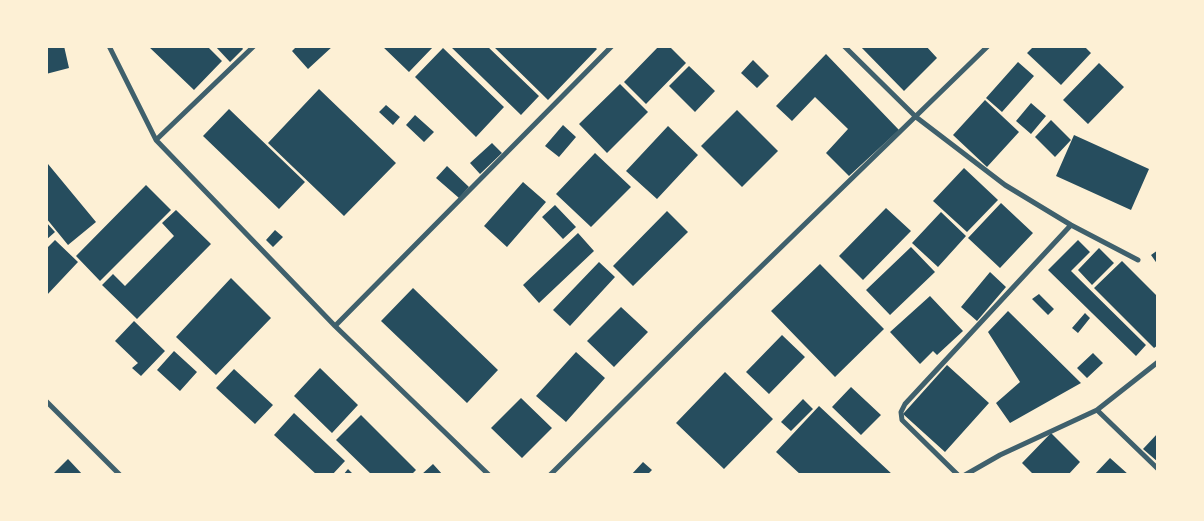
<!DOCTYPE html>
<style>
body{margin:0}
#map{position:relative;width:1204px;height:521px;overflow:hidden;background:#fdf0d5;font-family:Mulish,sans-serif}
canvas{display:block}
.frame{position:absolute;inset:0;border:48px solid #fdf0d5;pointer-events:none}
</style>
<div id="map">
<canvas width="1204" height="521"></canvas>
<div class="frame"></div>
</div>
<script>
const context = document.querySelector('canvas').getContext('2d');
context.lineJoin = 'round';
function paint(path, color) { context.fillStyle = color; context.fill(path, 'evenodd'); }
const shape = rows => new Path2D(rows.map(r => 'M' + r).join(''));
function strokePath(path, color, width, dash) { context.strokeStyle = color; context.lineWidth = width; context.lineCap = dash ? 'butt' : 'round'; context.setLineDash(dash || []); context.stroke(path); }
paint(shape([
 [46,46,64,46,69,68,46,74],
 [148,46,207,46,222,61,194,90],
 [215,46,241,46,243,49,230,62],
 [297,46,333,46,308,69,292,51],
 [382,46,434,46,409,72],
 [450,46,487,46,539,96,521,115],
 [493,46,594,46,597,49,548,100],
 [659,46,669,46,686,63,646,104,624,82],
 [860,46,926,46,937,58,904,91],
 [1034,46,1084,46,1091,53,1061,85,1027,53],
 [443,48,504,107,476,137,415,77],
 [826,54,899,130,849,176,826,153,848,129,815,97,792,121,776,106],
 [753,60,769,76,757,88,741,73],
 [1018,62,1034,76,1002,112,986,98],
 [1099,63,1124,87,1088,124,1063,100],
 [689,66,715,91,695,112,669,86],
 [620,84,648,112,607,153,579,124],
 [319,89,396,163,344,216,268,143],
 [985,100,1019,132,987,167,953,135],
 [1031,103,1046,116,1031,134,1016,121],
 [386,105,400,117,393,125,379,112],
 [229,109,305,182,279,209,203,136],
 [737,110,778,151,742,187,701,146],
 [415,115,434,132,424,142,406,125],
 [1051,120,1071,140,1055,157,1035,137],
 [563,125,576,137,559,157,545,146],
 [668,126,698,155,657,199,626,171],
 [1074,135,1149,169,1131,210,1056,176],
 [492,143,502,153,480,174,470,163],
 [595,153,631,187,591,227,556,194],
 [48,164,96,222,68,245,46,218,46,165],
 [447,166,469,187,459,198,436,178],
 [964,168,998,200,967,232,933,201],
 [523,182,546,202,507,247,484,226],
 [146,185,171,210,100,281,76,256],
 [1001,203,1033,233,1000,268,968,238],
 [555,205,576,227,563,239,542,217],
 [886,208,911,231,863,280,839,256],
 [176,210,211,244,137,319,102,285,113,274,125,286,174,236,162,223],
 [667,211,688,232,633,286,613,266],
 [941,212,966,236,938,267,912,243],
 [46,222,55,232,46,240],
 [275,230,283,237,273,247,266,240],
 [578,233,594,251,539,303,523,285],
 [55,240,78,262,46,296,46,249],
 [1078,240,1090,252,1071,271,1146,345,1136,356,1048,270],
 [911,247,935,272,890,315,866,290],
 [1099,248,1114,263,1092,285,1078,270],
 [1158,250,1158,265,1151,255],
 [1122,261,1158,297,1158,345,1154,348,1094,288],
 [599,262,615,277,570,326,553,310],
 [820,264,884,329,835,377,771,311],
 [990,272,1006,287,977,321,961,307],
 [231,278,271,318,216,375,176,337],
 [413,288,498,370,467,403,381,321],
 [1039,294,1054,309,1048,315,1032,299],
 [930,296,963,331,937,355,933,351,920,364,890,332],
 [621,307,648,332,614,367,587,341],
 [1008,311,1081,383,1010,423,996,403,1020,382,988,332],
 [1085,313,1090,318,1078,333,1072,328],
 [134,321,165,351,141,376,132,368,138,363,115,341],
 [782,335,805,357,769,394,746,372],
 [174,351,197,372,180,391,157,370],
 [576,352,605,378,566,422,536,396],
 [1093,353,1103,363,1087,378,1077,368],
 [947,365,989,403,945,452,903,414],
 [320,368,358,405,332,433,294,396],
 [234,369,273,405,255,424,216,388],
 [725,372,773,419,724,469,676,423],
 [851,387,881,415,861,435,832,407],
 [521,398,552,428,522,458,491,428],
 [803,399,813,409,791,431,781,422],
 [819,406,893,475,801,475,776,452],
 [294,413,345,461,332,475,317,475,274,435],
 [361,415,416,470,411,475,372,475,336,440],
 [1051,433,1080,462,1068,475,1034,475,1022,463],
 [1158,433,1158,462,1143,449],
 [1110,458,1129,475,1094,475],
 [68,459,83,475,52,475],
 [643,462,652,470,647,475,631,475],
 [433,464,443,475,421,475],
 [348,469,354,475,343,475]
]), '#264d5e');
strokePath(shape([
 [109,46,156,140,335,326,489,475],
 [844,46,916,117,1005,185,1071,225,1138,260],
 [156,140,254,46],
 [335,326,612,46],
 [46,401,120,475],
 [1097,410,1158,469],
 [550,475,700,326,988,46],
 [958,475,902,420,901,412,905,404,1071,225],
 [965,475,1000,455,1097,410,1158,362]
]), '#3f606c', 5);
</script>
